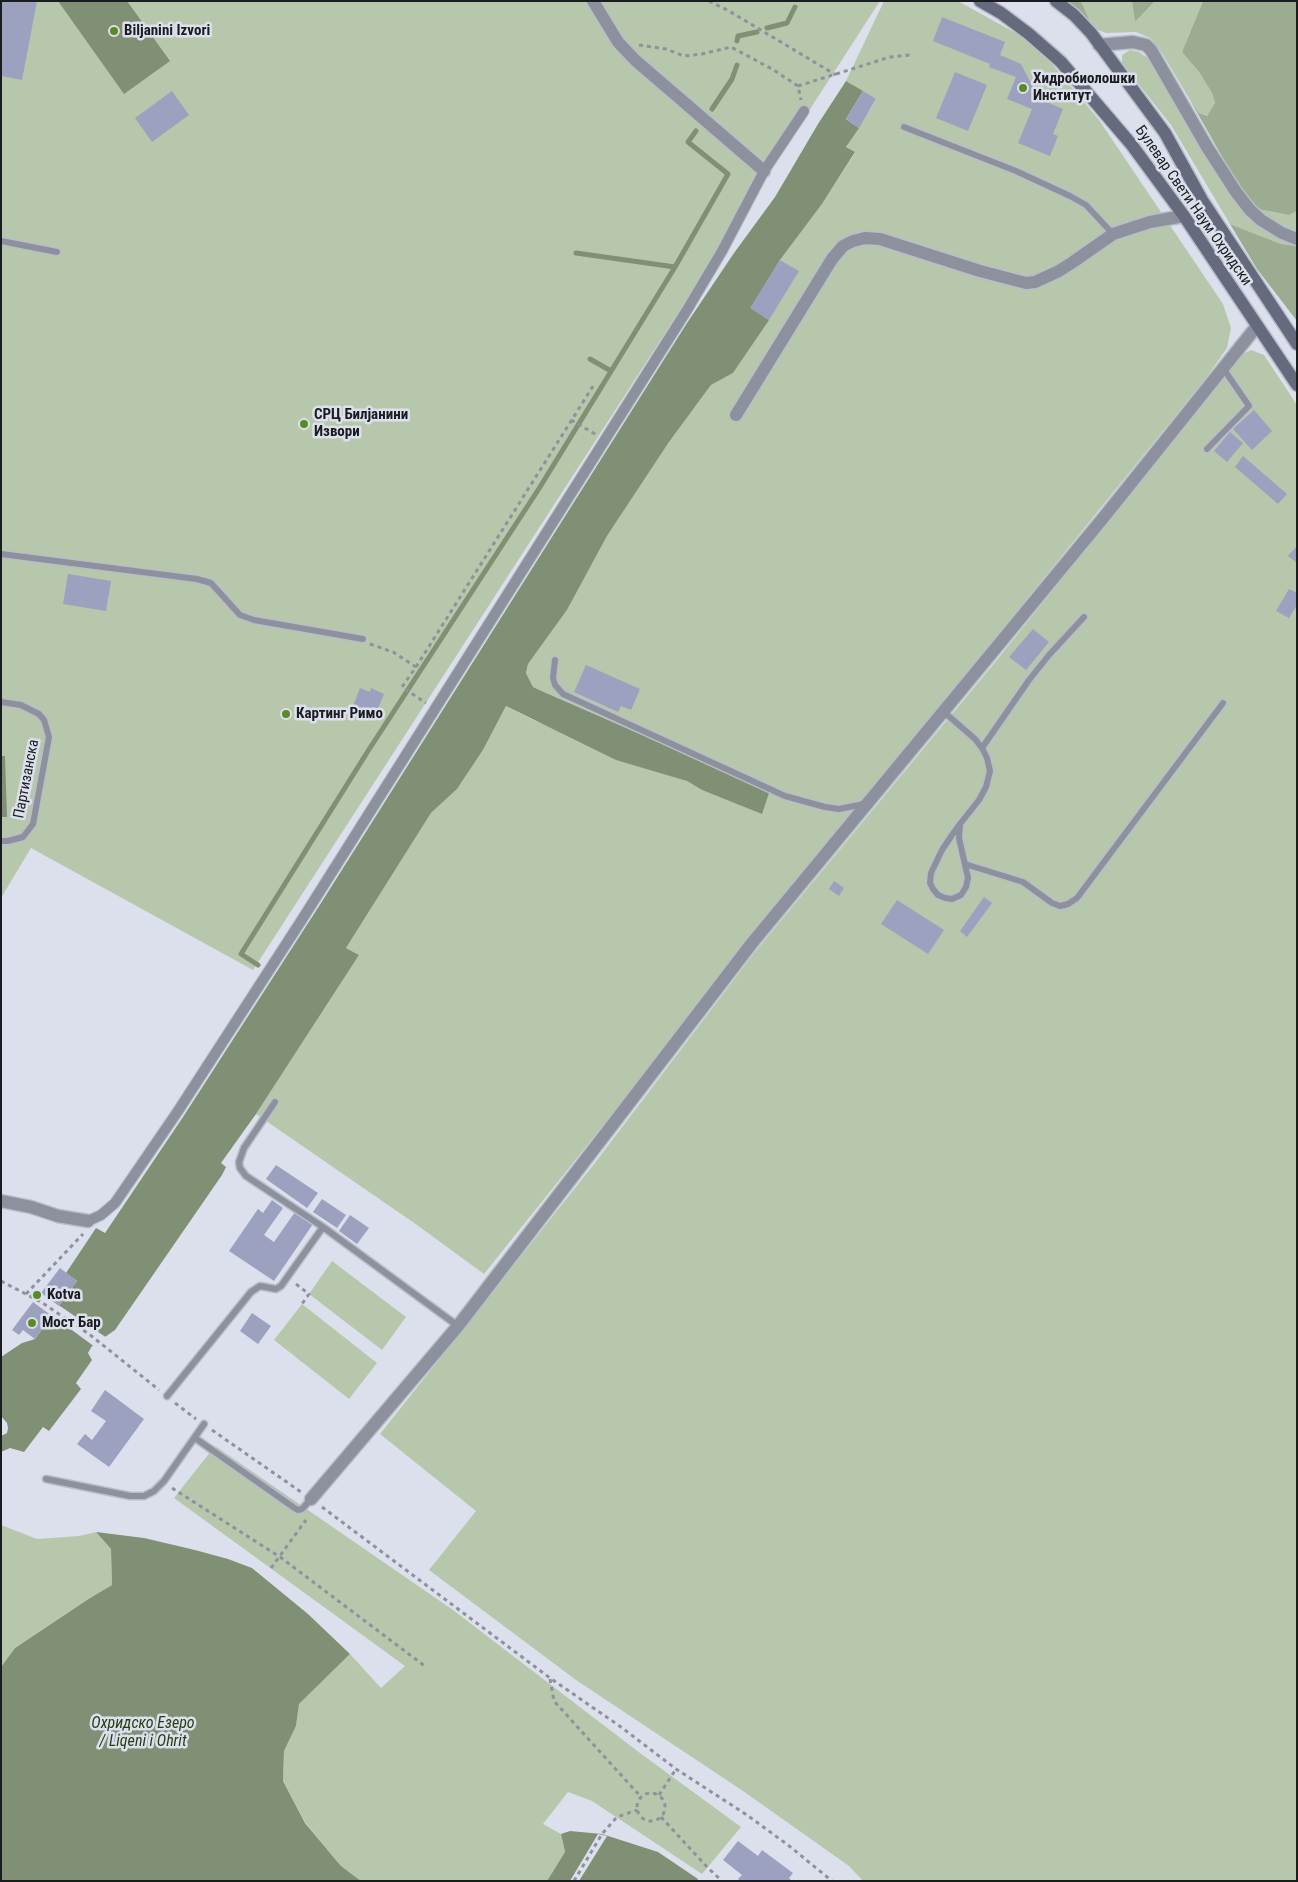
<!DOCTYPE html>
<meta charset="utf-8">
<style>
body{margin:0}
#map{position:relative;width:1298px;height:1882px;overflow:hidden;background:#dce0ed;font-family:"Roboto Condensed",sans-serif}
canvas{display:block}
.frame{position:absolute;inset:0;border:2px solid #1b1c20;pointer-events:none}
</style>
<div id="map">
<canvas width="1298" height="1882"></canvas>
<div class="frame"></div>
</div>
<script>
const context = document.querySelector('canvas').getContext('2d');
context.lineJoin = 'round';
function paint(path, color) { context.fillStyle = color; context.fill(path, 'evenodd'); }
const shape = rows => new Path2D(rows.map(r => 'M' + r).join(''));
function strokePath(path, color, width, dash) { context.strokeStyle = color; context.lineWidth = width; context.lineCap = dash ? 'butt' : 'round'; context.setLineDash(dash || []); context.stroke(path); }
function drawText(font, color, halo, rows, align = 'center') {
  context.font = font + ' "Roboto Condensed",sans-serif'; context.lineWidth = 5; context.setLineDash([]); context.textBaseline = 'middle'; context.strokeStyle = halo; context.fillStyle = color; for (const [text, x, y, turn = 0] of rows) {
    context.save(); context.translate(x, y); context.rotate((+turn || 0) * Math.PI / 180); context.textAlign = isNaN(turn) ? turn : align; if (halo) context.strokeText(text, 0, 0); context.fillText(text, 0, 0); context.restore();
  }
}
paint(shape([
 [1,1,880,1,253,970,31,848,1,898],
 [884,1,958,1,1021,36,1052,64,1099,120,1223,304,1231,328,1227,348,1206,378,850,817,484,1274,417,1225,256,1114,359,955,346,948,431,813,457,789,483,750,506,706,533,720,687,781,702,790,762,813,718,768,533,687,526,673,528,664,567,610,607,536,669,442,711,385,733,373,798,271,780,260,822,204,855,153,846,147,876,100,846,81],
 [1081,1,1132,1,1135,22,1155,1,1203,1,1182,52,1199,72,1212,93,1215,103,1207,116,1199,113,1190,100,1162,53,1150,38,1136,32,1106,33,1093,28],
 [1130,50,1139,52,1149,59,1231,196,1253,222,1276,237,1297,244,1297,246,1281,244,1230,224,1171,125,1122,63,1122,55],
 [1258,209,1289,215,1297,211,1297,231,1275,222],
 [1251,350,1264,355,1297,405,1297,1881,863,1881,849,1866,743,1791,576,1680,429,1570,476,1511,380,1434,594,1164,754,953,996,661,1243,354],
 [332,1261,406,1317,382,1350,309,1294],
 [302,1304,377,1363,349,1399,274,1340],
 [215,1446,453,1610,640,1753,741,1827,702,1874,592,1801,568,1792,543,1824,561,1834,565,1852,547,1881,361,1881,341,1866,305,1822,283,1781,284,1751,296,1726,299,1704,350,1654,381,1688,405,1666,174,1498],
 [1,1525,37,1539,79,1536,96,1532,111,1549,112,1585,90,1598,15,1648,1,1667]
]), '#b7c7ac');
paint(shape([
 [1062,1,1081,1,1093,28],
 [1132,1,1155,1,1135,22],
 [1203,1,1297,1,1297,211,1289,215,1258,209,1238,185,1190,100,1199,113,1207,116,1215,103,1212,93,1199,72,1182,52],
 [1230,224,1281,244,1297,246,1297,321,1257,269]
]), '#9bac90');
paint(shape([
 [58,1,127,1,170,61,124,94],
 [846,81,863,91,846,119,859,128,846,147,855,152,822,204,780,260,751,308,769,320,733,373,711,385,669,442,607,536,567,610,528,664,526,673,533,687,544,692,718,768,769,793,762,814,702,790,687,781,616,760,506,706,483,750,457,789,431,813,346,948,359,955,256,1114,221,1163,226,1167,222,1175,115,1330,92,1346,88,1353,92,1360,76,1383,81,1389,49,1431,43,1427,24,1452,10,1448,1,1452,1,1436,7,1433,8,1428,7,1423,1,1416,1,1357,22,1343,35,1339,77,1281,66,1273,96,1228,105,1233,183,1117,321,903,687,323,734,253,775,197,818,124],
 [1,756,5,756,7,817,1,817],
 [96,1532,144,1538,195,1550,228,1559,252,1568,308,1614,350,1654,299,1704,296,1726,284,1751,283,1781,305,1823,341,1866,361,1881,1,1881,1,1667,15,1648,90,1598,112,1585,111,1549],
 [570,1831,602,1834,658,1852,698,1879,697,1881,547,1881,565,1852,561,1834]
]), '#809075');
paint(shape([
 [57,1304,107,1338,95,1347,50,1314],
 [598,1834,607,1836,579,1881,570,1881]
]), '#dce0ed');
strokePath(shape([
 [767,28,787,23,795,7],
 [737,41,738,36,757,32],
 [712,109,732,79,737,65],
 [576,253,675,267],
 [590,359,611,371],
 [258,965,241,954,368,751,540,487,675,267,728,174,688,142,696,131]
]), '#809075', 5);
paint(shape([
 [1,1,37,1,22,80,1,76],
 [942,17,1005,42,1000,55,1021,64,1039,99,1063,109,1053,134,1058,136,1050,156,1018,143,1032,109,1007,99,1016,77,989,67,990,64,933,41],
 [955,72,987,85,968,131,936,118],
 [172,91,189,115,152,142,135,118],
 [863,91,876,99,859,128,846,119],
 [780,260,799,271,769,320,750,308],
 [1254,410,1272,431,1252,450,1233,429],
 [1230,432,1243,443,1227,462,1214,451],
 [1243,456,1287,494,1278,504,1235,467],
 [1297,546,1297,563,1288,556],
 [68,574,111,581,106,611,63,604],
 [1289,589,1297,593,1297,605,1289,618,1276,611],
 [1033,629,1049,642,1026,670,1009,657],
 [586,665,640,689,631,710,621,706,618,712,574,692],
 [360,688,370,692,371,688,384,694,375,716,353,706],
 [834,881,844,888,839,896,829,889],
 [984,897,992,903,967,937,960,931],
 [897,900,944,930,928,954,881,924],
 [276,1165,318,1193,307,1208,266,1179],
 [322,1199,346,1215,337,1228,313,1212],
 [272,1200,283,1208,264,1235,274,1242,295,1212,313,1224,274,1281,229,1251,258,1209,263,1213],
 [350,1215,369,1228,357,1244,339,1231],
 [60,1268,77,1281,59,1306,41,1293],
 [33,1302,52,1316,35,1339,23,1330,19,1335,12,1330],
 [252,1313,271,1326,258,1344,240,1331],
 [105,1390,144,1419,109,1467,77,1444,85,1434,92,1440,106,1421,91,1411],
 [738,1841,758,1856,762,1850,793,1873,789,1878,792,1881,740,1881,738,1879,742,1875,723,1860]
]), '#9ba1bf');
const service = shape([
 [904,127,1016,171,1070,196,1086,205,1113,234],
 [1,241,57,252],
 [1207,449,1249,406,1223,368],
 [1,554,197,579,211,583,240,615,254,620,363,639],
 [555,660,553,678,555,685,563,694,785,796,825,807,839,809,864,804],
 [1,702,21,705,39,714,44,720,49,737,33,824,23,837,8,841,1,841],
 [944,712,975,739,982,748,987,758,990,771,986,787,979,800,960,824,952,835,942,850,931,873,930,883,933,889,938,895,945,898,952,899,961,895,966,887,968,878,959,838,960,824],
 [982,748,1029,680,1049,655,1084,617],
 [965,864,1023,882,1052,903,1060,906,1068,904,1077,898,1223,703],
 [275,1102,244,1148,239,1162,240,1168,246,1176,323,1227,458,1326],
 [167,1396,251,1292,260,1286,276,1289,281,1286,323,1227],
 [195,1438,293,1507,298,1510,302,1509,311,1499],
 [46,1479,130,1496,144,1496,154,1491,164,1481,204,1424]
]);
const pedestrian = shape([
 [88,1221,101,1215,115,1203,178,1111,303,918,687,310,722,251,764,171,804,111]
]);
const minor = shape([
 [593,1,618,42,635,60,764,171],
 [1099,45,1133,42,1146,45,1151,50,1207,147,1236,192,1250,210,1261,220,1282,233,1297,239],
 [736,415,832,259,843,246,853,241,865,238,880,239,980,271,1026,283,1035,282,1059,271,1073,262,1113,234,1150,222,1184,216],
 [1,1201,31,1207,58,1216,88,1221],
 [311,1499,458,1326,752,943,1104,517,1257,326]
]);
const secondary = shape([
 [980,1,1001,13,1029,34,1061,62,1131,144,1184,216,1297,385],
 [1056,1,1074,15,1091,33,1165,133,1202,200,1297,344]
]);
strokePath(service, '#b9bdc8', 9);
strokePath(pedestrian, '#b9bdc8', 12);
strokePath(minor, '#b9bdc8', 15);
strokePath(secondary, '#b9bdc8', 15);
strokePath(shape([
 [709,1,729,11,836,75],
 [639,45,666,49,684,56,702,54,731,47,772,69,798,86,801,100],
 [798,86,890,57,910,55],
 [571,420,595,434],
 [370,644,393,652,416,667,402,687,426,703],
 [416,667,595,383],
 [1,1281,41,1302,89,1334,159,1390],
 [296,1284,309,1294,302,1304],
 [26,1294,83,1234],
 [175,1403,196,1419],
 [212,1430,301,1492],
 [172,1488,280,1557,426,1667],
 [322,1507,550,1678,621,1727,676,1769,747,1815,788,1845,832,1881],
 [271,1568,306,1520],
 [550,1679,554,1701,641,1797],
 '637 1807a14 14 0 1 1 28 0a14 14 0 1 1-28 0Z',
 [659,1795,676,1769],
 [661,1817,708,1868,722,1881],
 [574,1881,602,1834,617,1817,637,1810]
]), '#8f919b', 3, [4, 4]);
strokePath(service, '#8d909d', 6);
strokePath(pedestrian, '#8d909d', 10);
strokePath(minor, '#8d909d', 12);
strokePath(secondary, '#656a7c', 12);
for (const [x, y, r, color] of [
 [114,31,5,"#598b23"],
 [1023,88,5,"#598b23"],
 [304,424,5,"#598b23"],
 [286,714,5,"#598b23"],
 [37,1295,5,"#598b23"],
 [32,1323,5,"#598b23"]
]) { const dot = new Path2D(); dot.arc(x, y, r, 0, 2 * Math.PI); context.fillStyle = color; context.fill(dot); strokePath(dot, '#dce0ed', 2); }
drawText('bold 15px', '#1b1c20', '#dce0ed', [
 ["Biljanini Izvori",124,31],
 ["Хидробиолошки",1033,79],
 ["Институт",1033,96],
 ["СРЦ Билјанини",314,415],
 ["Извори",314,432],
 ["Картинг Римо",296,714],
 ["Kotva",47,1295],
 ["Мост Бар",42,1323]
], 'left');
drawText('15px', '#1b1c20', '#dce0ed', [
 ["Булевар Свети Наум Охридски",1193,206,55],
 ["Партизанска",27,779,-79]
]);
drawText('italic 16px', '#273e12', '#dce0ed', [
 ["Охридско Езеро",143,1724],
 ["/ Liqeni i Ohrit",143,1742]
]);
</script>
